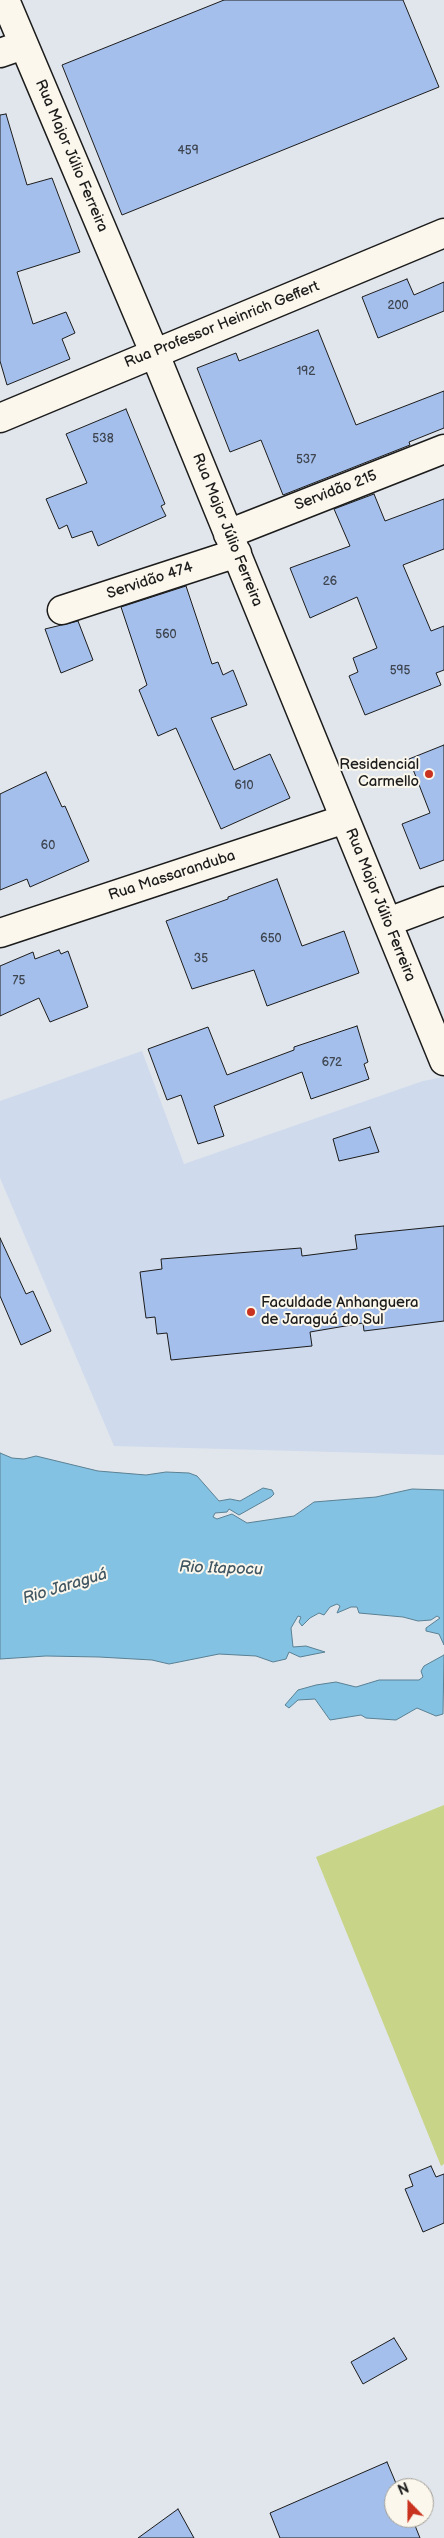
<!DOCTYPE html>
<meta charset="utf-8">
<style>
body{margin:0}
#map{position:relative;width:444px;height:2538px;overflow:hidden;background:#e1e6ec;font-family:"Balsamiq Sans",sans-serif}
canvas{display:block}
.north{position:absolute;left:384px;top:2478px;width:50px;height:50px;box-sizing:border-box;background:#fbf7ec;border:1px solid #a29f99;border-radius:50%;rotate:338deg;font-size:14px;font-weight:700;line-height:20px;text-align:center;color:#1c1c1c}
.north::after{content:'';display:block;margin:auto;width:18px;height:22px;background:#c8321e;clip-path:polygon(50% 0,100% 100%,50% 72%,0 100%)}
</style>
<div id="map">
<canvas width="444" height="2538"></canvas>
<div class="north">N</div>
</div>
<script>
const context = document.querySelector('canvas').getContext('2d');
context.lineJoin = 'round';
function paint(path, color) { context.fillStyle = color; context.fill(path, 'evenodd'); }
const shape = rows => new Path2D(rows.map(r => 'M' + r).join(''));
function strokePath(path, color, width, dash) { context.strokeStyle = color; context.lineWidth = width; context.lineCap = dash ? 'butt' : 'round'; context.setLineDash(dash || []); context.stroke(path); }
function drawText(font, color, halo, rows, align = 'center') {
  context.font = font + ' "Balsamiq Sans",sans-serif'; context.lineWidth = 4; context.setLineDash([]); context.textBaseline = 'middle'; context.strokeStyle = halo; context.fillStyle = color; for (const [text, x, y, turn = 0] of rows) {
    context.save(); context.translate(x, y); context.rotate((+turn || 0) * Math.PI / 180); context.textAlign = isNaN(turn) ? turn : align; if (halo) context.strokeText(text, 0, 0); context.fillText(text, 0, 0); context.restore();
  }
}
paint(shape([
 [142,1051,184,1164,423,1081,444,1077,444,1455,114,1446,0,1178,0,1101]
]), '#cfdaec');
paint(shape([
 [444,1805,444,2164,441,2166,316,1857]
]), '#c8d487');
const water = shape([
 [0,1453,12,1458,24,1459,36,1456,98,1471,146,1475,166,1472,189,1473,197,1476,219,1501,230,1499,240,1501,263,1488,272,1490,274,1494,271,1497,239,1515,229,1509,227,1512,215,1513,213,1517,217,1519,232,1514,247,1523,294,1516,314,1502,376,1497,412,1489,444,1490,444,1645,439,1634,426,1631,426,1628,440,1618,437,1616,431,1620,418,1621,403,1617,359,1613,357,1607,351,1607,337,1613,340,1606,337,1604,330,1607,324,1615,319,1613,310,1618,302,1626,299,1622,301,1617,298,1616,291,1628,293,1647,306,1646,325,1652,300,1657,289,1652,286,1659,273,1662,256,1656,219,1654,169,1664,152,1660,99,1657,46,1656,0,1659,0,1453],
 [444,1655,443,1714,436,1716,417,1708,396,1720,366,1718,361,1715,330,1720,315,1699,298,1700,289,1708,285,1705,298,1690,316,1685,336,1682,356,1687,379,1680,419,1680,423,1677,421,1671,424,1666,444,1655]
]);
paint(water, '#83c2e3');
strokePath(water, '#5a8093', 1);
const building = shape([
 [224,0,403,0,439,87,122,215,62,65,224,0],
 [6,114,27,185,52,178,80,252,17,272,33,324,66,312,75,333,62,339,70,359,7,385,0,361,0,115,6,114],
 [407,279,414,295,444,282,444,311,378,338,362,297,407,279],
 [318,330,356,425,444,391,444,428,409,442,410,445,283,495,261,440,230,452,197,368,236,353,239,361,318,330],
 [126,409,165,504,161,506,166,516,98,546,92,531,72,538,67,525,59,529,46,499,87,483,66,434,126,409],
 [374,494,385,521,444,499,444,549,403,565,431,631,444,626,444,670,436,673,441,685,365,715,349,676,358,672,353,658,377,648,357,597,310,618,290,568,350,546,334,509,374,494],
 [186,586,212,664,218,662,223,675,233,670,247,705,211,718,234,770,270,754,290,798,221,829,176,728,158,736,139,690,147,685,121,607,186,586],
 [78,621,93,660,61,673,45,629,78,621],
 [444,745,444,860,420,869,402,824,430,813,409,759,444,745],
 [46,772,62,807,65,806,89,861,30,887,27,879,0,890,0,794,46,772],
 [277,879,302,946,344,931,359,973,267,1006,254,970,192,989,166,921,228,899,228,897,277,879],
 [59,950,61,954,68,951,88,1007,50,1022,39,998,0,1016,0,966,33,952,35,959,59,950],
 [357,1026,368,1062,364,1064,369,1079,311,1099,302,1072,214,1106,224,1136,198,1144,181,1095,167,1100,148,1049,208,1027,227,1075,294,1050,294,1047,357,1026],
 [370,1127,379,1152,339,1161,333,1139,370,1127],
 [444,1226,444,1321,364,1331,363,1323,310,1332,312,1346,171,1360,167,1333,157,1334,155,1317,146,1318,140,1272,162,1269,161,1259,301,1248,302,1256,357,1249,355,1235,444,1226],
 [0,1238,26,1294,33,1291,51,1331,21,1345,0,1296,0,1238],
 [431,2166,436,2177,444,2174,444,2223,423,2232,405,2189,413,2186,409,2175,431,2166],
 [394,2338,407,2359,363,2384,351,2362,394,2338],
 [387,2462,398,2488,394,2488,394,2518,412,2518,420,2538,280,2538,270,2513,387,2462],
 [178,2509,194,2538,138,2538,178,2509]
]);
paint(building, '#a4bfeb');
strokePath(building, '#1c1c1c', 1);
const minor = shape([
 [5,0,154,352,444,1061],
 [0,53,23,45],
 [0,418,444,233],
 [228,534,444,449],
 [62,610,237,553],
 [388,922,444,901],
 [0,933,345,819]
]);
strokePath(minor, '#1c1c1c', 31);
strokePath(minor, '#fbf7ec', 28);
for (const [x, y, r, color] of [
 [429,774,5,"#c8321e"],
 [251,1312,5,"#c8321e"]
]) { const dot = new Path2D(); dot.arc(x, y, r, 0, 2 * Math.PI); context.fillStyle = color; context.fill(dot); strokePath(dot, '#fbf7ec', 2); }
drawText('12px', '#3e4550', null, [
 ["459",188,151],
 ["200",398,306],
 ["192",306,372],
 ["538",103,439],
 ["537",306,460],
 ["26",330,582],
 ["560",166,635],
 ["595",400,671],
 ["610",244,786],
 ["60",48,846],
 ["650",271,939],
 ["35",201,959],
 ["75",19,981],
 ["672",332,1063]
]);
drawText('15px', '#1c1c1c', '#fbf7ec', [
 ["Rua Major Júlio Ferreira",71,156,67],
 ["Rua Professor Heinrich Geffert",222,325,-22],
 ["Servidão 215",336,491,-21],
 ["Rua Major Júlio Ferreira",227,530,68],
 ["Servidão 474",150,581,-18],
 ["Rua Massaranduba",172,876,-18],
 ["Rua Major Júlio Ferreira",380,905,68]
]);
drawText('15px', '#1c1c1c', '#fbf7ec', [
 ["Residencial",419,765],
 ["Carmello",419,782],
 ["Faculdade Anhanguera",261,1303,"left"],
 ["de Jaraguá do Sul",261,1320,"left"]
], 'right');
drawText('italic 16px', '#405662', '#fbf7ec', [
 ["Rio Itapocu",221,1569,2],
 ["Rio Jaraguá",65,1587,-17]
]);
</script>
